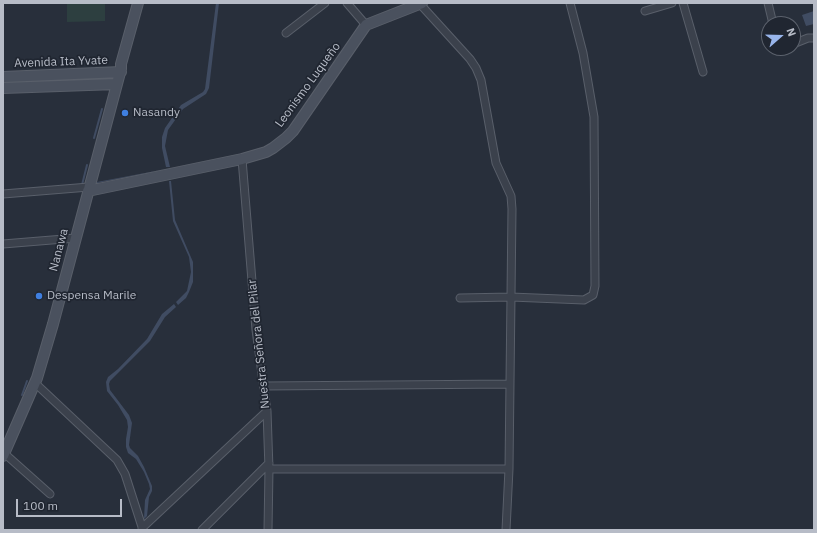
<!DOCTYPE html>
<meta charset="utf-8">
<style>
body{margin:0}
#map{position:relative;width:817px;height:533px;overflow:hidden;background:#282f3b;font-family:"IBM Plex Sans",sans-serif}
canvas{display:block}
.frame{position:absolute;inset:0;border:4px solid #b7bcc7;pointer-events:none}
.north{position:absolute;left:761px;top:16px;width:40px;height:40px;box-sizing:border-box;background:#202631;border:1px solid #5c626d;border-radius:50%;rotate:70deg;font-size:11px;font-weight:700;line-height:16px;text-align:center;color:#b7bcc7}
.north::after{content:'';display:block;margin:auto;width:14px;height:18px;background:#98b5eb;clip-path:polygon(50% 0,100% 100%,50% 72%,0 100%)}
.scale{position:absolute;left:16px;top:499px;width:106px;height:18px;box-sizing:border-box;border:2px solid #b7bcc7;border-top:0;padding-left:5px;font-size:12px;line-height:14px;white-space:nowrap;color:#b7bcc7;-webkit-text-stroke:3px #202631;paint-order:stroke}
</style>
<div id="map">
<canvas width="817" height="533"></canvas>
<div class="frame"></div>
<div class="north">N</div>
<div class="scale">100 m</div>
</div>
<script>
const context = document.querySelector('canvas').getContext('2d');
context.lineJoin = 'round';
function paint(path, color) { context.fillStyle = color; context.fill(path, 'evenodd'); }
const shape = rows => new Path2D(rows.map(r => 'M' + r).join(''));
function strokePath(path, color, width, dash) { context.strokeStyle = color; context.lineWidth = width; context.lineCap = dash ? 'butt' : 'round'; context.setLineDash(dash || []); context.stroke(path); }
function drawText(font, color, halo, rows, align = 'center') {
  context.font = font + ' "IBM Plex Sans",sans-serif'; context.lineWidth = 3.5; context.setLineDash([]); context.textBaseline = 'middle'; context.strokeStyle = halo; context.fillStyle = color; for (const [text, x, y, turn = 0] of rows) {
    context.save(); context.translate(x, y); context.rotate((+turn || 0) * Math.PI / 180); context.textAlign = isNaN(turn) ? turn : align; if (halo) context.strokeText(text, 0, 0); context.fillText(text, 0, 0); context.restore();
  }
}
paint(shape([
 [67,3,105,3,105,21,67,22],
 [93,78,94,80,3,84,3,82]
]), '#2d3f40');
paint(shape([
 [216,3,219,3,209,88,206,94,183,109,168,130,165,146,170,167,166,167,162,148,162,137,165,128,181,105,203,92,205,89],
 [814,11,814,24,806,26,802,15],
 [166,169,97,183,97,182],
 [169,181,171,181,175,220,193,262,193,282,189,292,186,298,178,305,176,302,187,291,191,272,189,257,173,221],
 [174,304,176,307,165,317,150,341,110,381,109,384,110,390,129,415,132,423,129,445,130,448,138,456,144,467,152,486,152,491,149,497,147,516,144,519,145,500,150,489,149,484,144,472,136,459,128,453,126,447,126,439,128,427,127,420,118,405,107,391,106,382,108,377,118,369,147,339,162,314]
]), '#404c62');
strokePath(shape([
 [94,138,102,109],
 [82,185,87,165],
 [22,395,27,381]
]), '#404c62', 2);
const street = shape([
 [347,3,366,25],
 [683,3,703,72],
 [768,3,773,24],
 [420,4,470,59,476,68,481,80,496,163,511,196,512,209,509,469,506,530],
 [645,11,672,3],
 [286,33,325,3],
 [793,44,808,38,814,38],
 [242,159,256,330,267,411,269,469,268,530],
 [3,194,89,187],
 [3,244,76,238],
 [460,298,511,297,584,300,593,295,595,286,594,117,583,53,570,3],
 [35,383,117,460,125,474,143,530],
 [264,386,510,384],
 [4,453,50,494],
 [269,469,509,469],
 [142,528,267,411],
 [202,530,269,463]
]);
const secondary = shape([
 [3,77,121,72],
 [3,88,117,84],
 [88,191,242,159,266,152,273,148,286,138,293,131,366,25,422,3],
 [3,456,37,378,53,324,121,69,121,64,138,3]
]);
strokePath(street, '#595f6a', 9);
strokePath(secondary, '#595f6a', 12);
strokePath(street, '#3b414c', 7);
strokePath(secondary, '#4a515e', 10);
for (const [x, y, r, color] of [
 [125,113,4,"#3f7fe0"],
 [39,296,4,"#3f7fe0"]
]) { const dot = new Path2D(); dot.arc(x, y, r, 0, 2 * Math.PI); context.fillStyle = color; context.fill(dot); strokePath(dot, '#202631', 1.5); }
drawText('12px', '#b7bcc7', '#202631', [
 ["Avenida Ita Yvate",61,62,-2],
 ["Leonismo Luqueño",308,85,-54],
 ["Nanawa",59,250,-75],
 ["Nuestra Señora del Pilar",259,344,-96]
]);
drawText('12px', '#b7bcc7', '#202631', [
 ["Nasandy",133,113],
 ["Despensa Marile",47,296]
], 'left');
</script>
